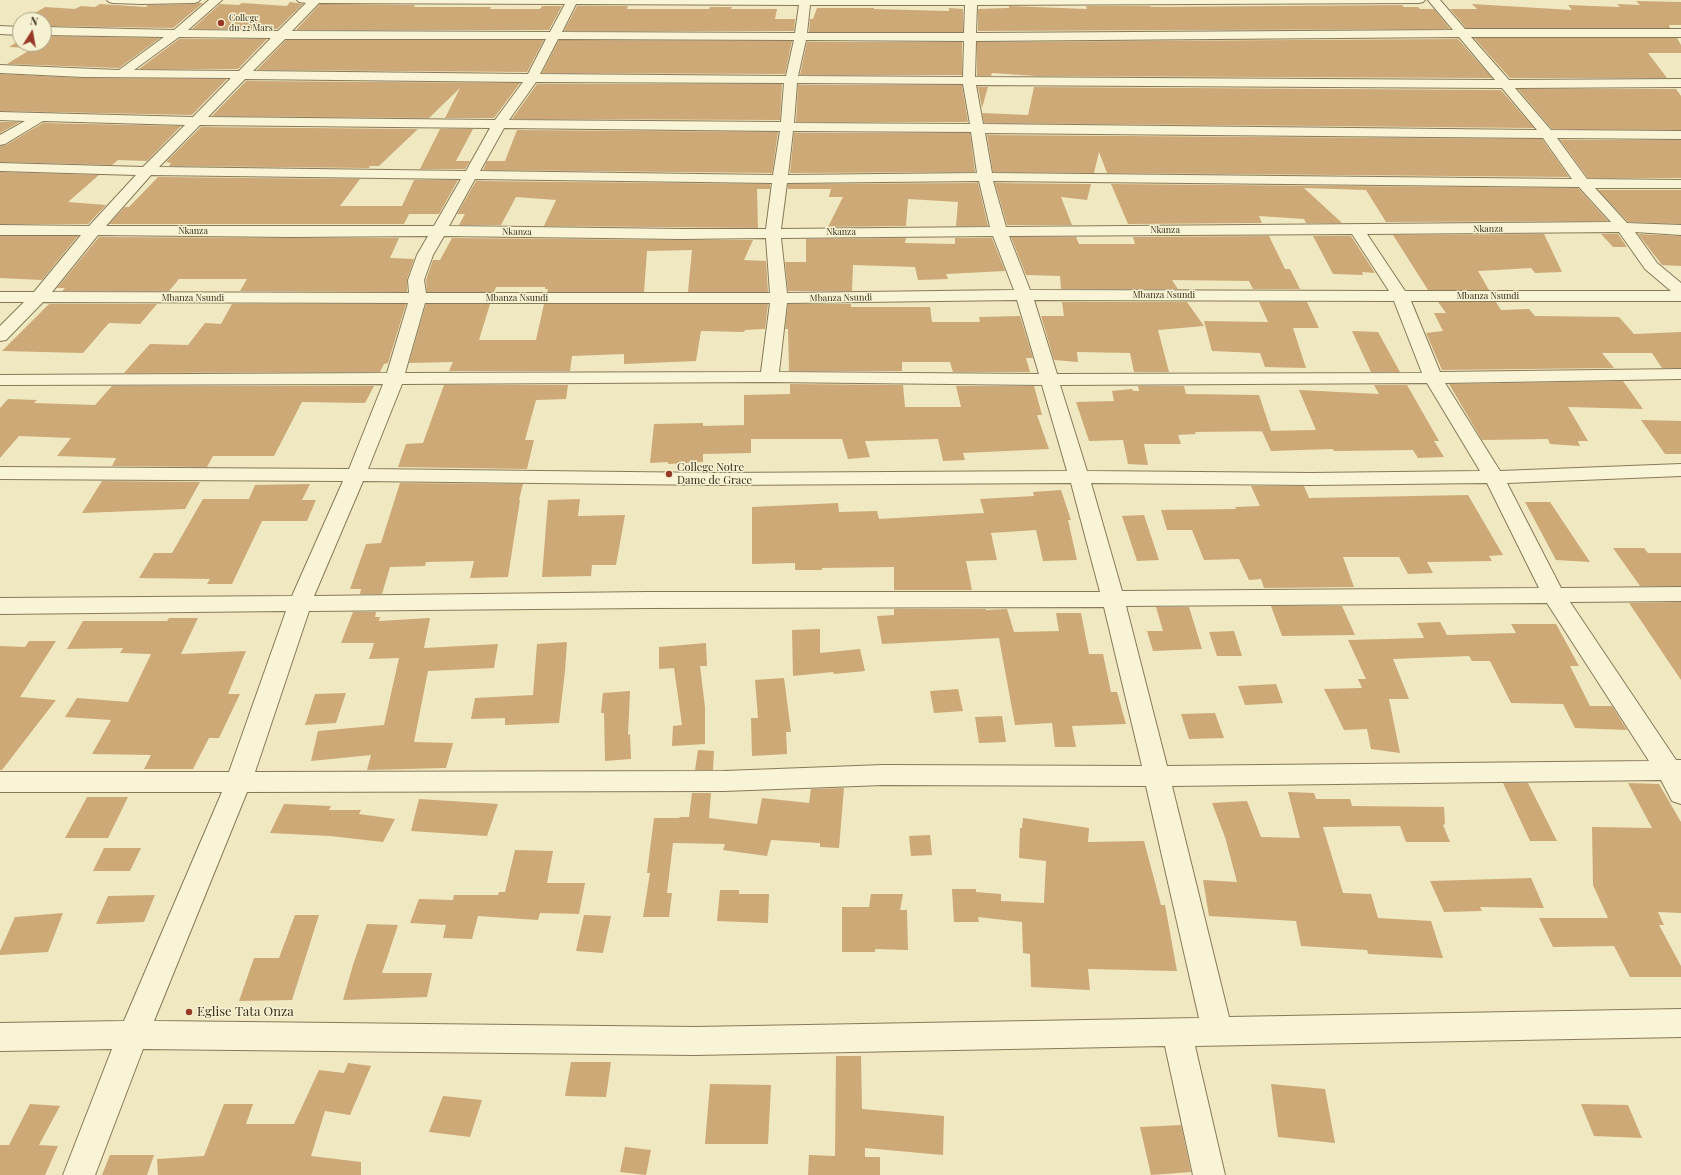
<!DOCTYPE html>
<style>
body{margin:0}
#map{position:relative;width:1681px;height:1175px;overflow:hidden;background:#efe8c1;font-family:"Playfair Display",serif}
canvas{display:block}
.north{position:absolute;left:12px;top:12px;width:40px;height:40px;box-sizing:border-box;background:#f6f1d1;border:1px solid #aaa389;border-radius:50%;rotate:11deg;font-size:11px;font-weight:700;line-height:16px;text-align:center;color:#382e1d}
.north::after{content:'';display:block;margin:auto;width:14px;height:18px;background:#983928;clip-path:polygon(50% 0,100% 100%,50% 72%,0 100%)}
</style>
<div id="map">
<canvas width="1681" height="1175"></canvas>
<div class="north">N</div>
</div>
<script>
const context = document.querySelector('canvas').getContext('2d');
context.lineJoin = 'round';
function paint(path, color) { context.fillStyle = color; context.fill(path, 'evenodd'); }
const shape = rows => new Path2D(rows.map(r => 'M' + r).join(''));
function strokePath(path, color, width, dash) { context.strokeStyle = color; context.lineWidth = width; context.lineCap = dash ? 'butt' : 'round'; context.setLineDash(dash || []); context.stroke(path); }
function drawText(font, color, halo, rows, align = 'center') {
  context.font = font + ' "Playfair Display",serif'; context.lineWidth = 3; context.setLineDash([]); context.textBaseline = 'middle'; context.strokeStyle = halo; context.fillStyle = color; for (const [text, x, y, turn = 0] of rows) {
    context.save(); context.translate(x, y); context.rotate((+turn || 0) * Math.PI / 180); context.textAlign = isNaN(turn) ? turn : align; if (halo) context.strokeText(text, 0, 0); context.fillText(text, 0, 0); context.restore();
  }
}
paint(shape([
 [1636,1,1681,2,1681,25,1669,25,1670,28,1466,28,1450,9,1477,9,1472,4,1572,10,1568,5,1620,7,1617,4,1640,5],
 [290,2,303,4,277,29,192,29,220,4,239,5,242,3,287,6],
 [199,3,203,3,173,28,44,26,44,20,23,20,45,7,75,9,81,6,95,7,100,4,146,7,148,5,194,4],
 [320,4,415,5,414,7,491,7,490,9,540,9,542,6,562,6,549,30,296,30],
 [1402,5,1404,7,1418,7,1420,9,1434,9,1450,29,978,31,978,9,1009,8,1009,6,1087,9,1086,6,1150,6,1151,7],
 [577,6,628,6,627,9,709,9,710,7,732,7,731,9,777,9,775,19,795,19,794,31,564,31],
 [817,8,874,8,874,9,949,11,949,8,963,9,963,32,809,32,810,19,813,19],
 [44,36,160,38,119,68,7,64,33,48,9,47,20,40,20,44,44,44],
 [1474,38,1677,38,1681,45,1681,53,1648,53,1667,78,1510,78],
 [179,39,267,39,238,69,139,69],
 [1458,39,1492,78,1036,76,992,73,991,76,977,76,977,42],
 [286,40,544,40,527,72,257,70],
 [559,40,792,41,785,74,542,73],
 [807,42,962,42,962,75,800,75],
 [0,74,83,78,227,79,192,115,0,111],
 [246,81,520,83,494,118,445,118,460,88,429,118,212,116],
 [537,84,782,84,780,120,512,119],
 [798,85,962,85,968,122,796,122],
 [978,87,988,87,982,108],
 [1034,87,1501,90,1534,128,984,123,982,113,1028,115],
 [1518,89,1676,89,1681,96,1681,130,1552,129],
 [0,122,20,122,0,133],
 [43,123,181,126,147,161,118,160,112,165,0,162,0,146,6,145],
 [201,127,418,129,379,166,370,166,369,168,169,166,171,163,166,162],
 [440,129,473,129,456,161,470,161,465,169,420,169],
 [517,130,778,132,772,173,483,170,487,161,505,161],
 [794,133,970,133,975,172,790,173],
 [987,135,1542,139,1569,177,1107,173,1099,152,1094,173,993,172],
 [1560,140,1681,140,1681,178,1588,178],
 [0,172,99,175,68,202,106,205,88,224,0,224],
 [158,177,360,179,340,206,402,206,414,180,458,180,439,214,409,214,404,224,109,224,125,207,129,207],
 [476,181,770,184,770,189,757,189,758,228,544,226,556,200,516,197,501,225,459,225,465,214,457,214],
 [978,183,988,226,956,226,958,202,908,199,906,226,828,227,843,197,829,197,831,189,788,189,788,184],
 [995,183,1091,184,1087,200,1061,197,1072,225,1007,225],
 [1111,184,1578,188,1608,221,1386,222,1366,190,1304,188,1342,223,1306,223,1304,219,1259,216,1262,223,1128,224],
 [1598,190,1681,190,1681,224,1628,222],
 [1544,234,1562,272,1535,273,1531,268,1478,271,1489,290,1428,290,1393,235],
 [1601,234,1618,234,1627,247,1613,247],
 [1638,234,1681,236,1681,266,1662,265],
 [0,236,78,236,42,280,0,278],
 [1269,236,1285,269,1290,269,1300,289,1253,289,1249,281,1172,280,1178,289,1061,289,1060,276,1026,275,1011,237,1076,237,1079,244,1135,244,1133,237],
 [1313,236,1351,236,1375,273,1362,272,1363,275,1333,274],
 [99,237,290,238,399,238,390,258,414,259,407,279,407,292,240,291,247,279,179,279,169,291,62,291,65,288,57,288],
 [452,238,682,240,753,240,744,260,766,261,768,292,688,292,692,250,647,251,644,292,547,292,548,289,545,289,545,287,496,287,494,292,427,292,426,280,433,260,440,260],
 [906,238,905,243,955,244,955,238,992,238,1005,271,946,274,948,279,918,280,915,267,853,265,852,291,788,291,785,262,806,262,806,239],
 [1062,302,1187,302,1204,326,1158,330,1169,372,1134,372,1130,353,1077,352,1078,362,1054,360,1041,316,1064,316],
 [1259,302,1307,302,1319,328,1293,328,1306,368,1265,367,1260,353,1212,351,1204,321,1268,322],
 [1438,302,1496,302,1501,310,1529,309,1535,316,1619,317,1634,334,1681,332,1681,368,1662,368,1652,353,1602,353,1614,368,1442,370,1426,333,1443,331,1434,313,1446,313],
 [49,304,157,304,140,324,109,323,83,353,2,351],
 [232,304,406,304,388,363,384,364,380,372,124,373,150,344,188,345,205,323,221,324],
 [426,304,490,304,479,340,536,340,544,304,768,304,765,329,745,330,744,332,701,331,696,361,624,364,624,354,572,356,570,371,449,371,453,362,409,363],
 [788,304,851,304,851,307,930,307,932,322,980,322,979,317,1020,316,1033,358,1026,358,1030,372,953,372,950,362,902,362,902,371,789,371,788,329,785,329],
 [1352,331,1378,332,1400,372,1371,372],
 [1623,381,1643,409,1568,407,1588,441,1578,441,1580,446,1550,444,1548,439,1482,440,1449,384],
 [790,384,903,385,905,407,961,407,956,386,1034,386,1042,415,1037,415,1049,449,963,453,965,460,943,461,938,439,865,441,870,457,848,459,842,439,751,439,751,453,703,454,703,462,668,464,668,462,650,463,654,424,703,423,703,426,744,425,744,395,790,394],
 [444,385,568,385,566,399,536,400,525,440,534,440,527,469,398,467,406,444,423,443],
 [1374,385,1407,385,1439,441,1434,441,1444,457,1418,458,1413,450,1334,451,1333,449,1271,451,1262,431,1316,430,1299,390,1379,394],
 [112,386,374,386,365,403,302,402,274,456,213,456,207,467,112,466,116,458,57,456,71,438,19,436,0,458,0,408,8,399,37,400,34,403,95,405],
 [1138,386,1184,386,1186,394,1259,395,1271,431,1195,432,1196,434,1178,435,1181,444,1144,444,1148,465,1128,464,1123,440,1089,441,1076,402,1114,401,1112,391,1132,389,1133,391,1139,391],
 [1641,420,1681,421,1681,454,1665,454],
 [102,481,200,482,185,509,82,513],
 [400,483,523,484,519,500,520,500,508,577,470,578,474,561,426,562,425,566,390,567,382,594,360,594,361,589,350,589,366,544,381,543],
 [310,484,302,500,316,500,307,521,262,521,232,584,207,584,210,579,139,578,154,553,172,553,203,499,249,499,255,485],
 [1251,486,1304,486,1309,498,1468,495,1503,555,1489,556,1492,561,1427,562,1433,573,1408,574,1399,557,1343,557,1354,587,1264,588,1261,579,1249,580,1239,559,1204,560,1192,530,1167,530,1161,510,1236,509,1235,507,1260,506],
 [1061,490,1071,520,1068,520,1077,560,1043,561,1036,530,991,533,997,560,966,561,972,590,894,590,894,567,822,568,822,570,795,570,795,563,752,564,752,507,838,503,839,512,877,511,879,519,984,513,980,499,1034,496,1033,492],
 [580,499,578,516,625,515,616,565,592,565,591,576,542,577,548,500],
 [1525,502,1550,502,1590,562,1556,560],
 [1144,515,1159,560,1137,561,1122,516],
 [1613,548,1644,548,1648,553,1681,553,1681,586,1640,586],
 [1681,602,1681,680,1629,603],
 [1271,606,1342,606,1355,635,1282,636],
 [1156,607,1189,607,1202,649,1153,651,1147,631,1163,631],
 [894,609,986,609,986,610,1007,609,1014,632,1059,631,1056,613,1081,613,1089,654,1103,654,1111,692,1117,692,1126,724,1072,726,1076,747,1055,747,1052,723,1015,725,999,638,882,644,877,616,894,615],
 [353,612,376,612,375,617,380,617,379,621,430,618,424,648,498,644,494,668,428,671,414,742,453,743,446,768,367,770,371,755,311,761,318,731,384,725,399,658,369,659,374,643,341,643],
 [169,618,198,618,181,654,246,651,228,694,240,694,219,738,209,738,193,769,144,769,151,755,92,754,111,720,65,717,77,698,128,702,151,654,120,653,123,648,67,649,83,621,167,621],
 [1440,622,1447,635,1516,633,1511,624,1556,624,1579,666,1570,666,1590,706,1612,706,1627,730,1575,728,1563,704,1511,703,1490,661,1472,661,1469,656,1393,659,1409,699,1389,699,1400,753,1371,749,1367,729,1344,730,1324,689,1362,688,1358,679,1366,679,1348,640,1424,638,1417,623],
 [820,629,820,653,860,649,865,671,834,674,833,672,793,676,792,630],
 [1234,631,1242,656,1217,656,1209,632],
 [29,641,56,641,20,697,56,700,2,770,0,770,0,646,25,647],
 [567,642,565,671,559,723,505,725,505,718,471,719,475,698,533,695,537,644],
 [706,643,707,666,700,666,705,707,705,744,672,746,673,726,682,725,674,668,659,669,659,647],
 [784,678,791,732,786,732,787,754,752,756,751,718,758,718,755,680],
 [1276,684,1283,703,1245,705,1238,686],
 [958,689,963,711,934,713,930,691],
 [630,691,628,735,630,734,631,759,605,761,604,713,601,713,603,693],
 [346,693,336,723,305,725,315,694],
 [1215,713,1224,738,1189,739,1181,714],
 [1002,716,1006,742,979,743,975,717],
 [698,750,714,751,713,770,695,770],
 [1503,783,1528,783,1557,841,1530,841],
 [1628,783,1659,784,1681,822,1681,913,1658,912,1664,925,1659,925,1681,966,1681,977,1630,977,1614,946,1553,947,1539,918,1608,918,1593,885,1592,827,1652,828],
 [844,788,839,848,820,847,820,843,771,840,767,856,723,850,725,844,673,843,667,893,672,893,669,917,643,917,650,873,647,873,654,818,679,818,680,817,689,817,692,793,711,793,709,818,757,824,762,798,809,803,811,789],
 [1288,792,1314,793,1316,799,1350,799,1352,806,1444,807,1445,824,1443,825,1450,842,1406,842,1400,826,1323,827,1343,893,1371,894,1378,918,1431,921,1443,958,1368,954,1367,950,1301,946,1296,921,1209,916,1203,880,1237,882,1225,837,1212,803,1247,801,1261,837,1300,838],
 [87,797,128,797,108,838,65,838],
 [419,799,498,804,487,836,411,831],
 [284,804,331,806,329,810,361,810,359,814,395,819,383,842,330,836,270,833],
 [1023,818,1089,828,1088,842,1144,841,1161,905,1165,905,1177,971,1088,969,1090,990,1031,987,1030,954,1023,953,1022,922,978,917,979,922,954,922,952,889,976,889,976,892,1001,894,1001,901,1044,903,1046,861,1019,858,1020,828,1022,828],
 [930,835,932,855,911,856,909,836],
 [104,848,141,848,130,871,93,871],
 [515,850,553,851,547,883,585,883,579,914,540,913,538,920,478,916,472,939,443,938,446,925,410,923,419,899,453,900,454,895,498,895,499,892,505,892],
 [1531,878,1544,908,1480,907,1482,911,1444,912,1430,881],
 [720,890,739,890,739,894,769,894,768,923,717,921],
 [871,894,903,894,900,910,907,910,908,950,875,949,875,952,842,952,842,907,869,907],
 [155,895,144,922,96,924,108,896],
 [63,913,48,952,0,955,0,951,15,917],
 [295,915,319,915,292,1000,239,1001,254,958,279,958],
 [584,915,611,916,603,953,576,951],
 [367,924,398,925,382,973,432,973,427,997,343,1000,353,965],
 [836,1056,861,1056,862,1109,944,1116,943,1155,865,1148,865,1157,880,1157,880,1175,808,1175,809,1155,835,1156],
 [571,1062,611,1062,606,1097,565,1096],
 [348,1063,371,1066,350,1115,325,1111,311,1156,361,1162,361,1175,158,1175,157,1159,204,1156,224,1104,253,1104,246,1124,294,1124,319,1070,344,1073],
 [710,1084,771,1085,768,1144,705,1144],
 [1271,1084,1325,1089,1335,1143,1278,1137],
 [443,1096,482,1100,470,1137,429,1132],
 [30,1104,60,1106,39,1145,58,1146,45,1175,0,1175,0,1145,9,1145],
 [1581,1104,1628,1105,1642,1138,1594,1136],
 [1181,1125,1191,1172,1151,1175,1140,1127],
 [625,1147,651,1150,646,1175,620,1172],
 [110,1155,154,1155,147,1175,102,1175]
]), '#cda977');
const street = shape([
 [107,0,200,0,198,2,194,3,142,4,113,3,109,2,107,0],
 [209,0,222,0,188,30,278,31,306,3,299,2,297,0,1425,0,1423,2,1419,3,977,5,976,33,1453,30,1428,0,1440,0,1465,29,1681,29,1681,37,1471,37,1509,80,1681,79,1681,87,1515,88,1551,130,1681,131,1681,139,1557,138,1587,179,1681,180,1681,188,1595,188,1627,223,1681,225,1681,235,1635,232,1657,263,1681,283,1681,301,1411,301,1440,372,1681,369,1681,379,1445,383,1500,471,1681,464,1681,476,1507,483,1561,588,1681,587,1681,601,1570,602,1676,760,1681,760,1681,804,1672,801,1661,780,1172,786,1229,1017,1681,1009,1681,1037,1195,1046,1225,1175,1193,1175,1165,1046,695,1055,143,1049,95,1175,63,1175,112,1049,0,1051,0,1023,124,1021,222,792,0,792,0,772,229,772,286,611,0,614,0,598,292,596,343,481,0,479,0,467,349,469,383,384,0,385,0,375,387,373,408,303,43,302,6,340,0,341,0,326,24,302,0,302,0,292,34,292,81,235,0,235,0,225,89,226,136,175,0,171,0,163,143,167,185,125,43,121,5,144,0,145,0,135,25,121,0,120,0,112,193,117,231,78,83,77,0,73,0,65,119,70,164,37,44,35,44,27,174,30,209,0],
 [319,3,565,4,550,32,292,31,319,3],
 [576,4,799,5,795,33,562,32,576,4],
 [810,5,965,5,964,33,807,33,810,5],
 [179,37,271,38,239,71,134,70,179,37],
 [1459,37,1495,80,975,77,976,41,1459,37],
 [285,39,546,39,528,74,253,71,285,39],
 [558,39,794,40,786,76,540,74,558,39],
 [806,40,964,41,963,77,798,76,806,40],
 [245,79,523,82,495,120,208,117,245,79],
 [536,82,784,83,781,122,509,120,536,82],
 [797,83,963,84,970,124,794,123,797,83],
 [976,85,1502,88,1537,130,983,124,976,85],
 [200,125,490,128,466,171,159,167,200,125],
 [504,128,780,131,773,175,480,171,504,128],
 [793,131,971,132,977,173,788,175,793,131],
 [985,133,1543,138,1572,179,992,173,985,133],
 [151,175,461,179,434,226,106,226,151,175],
 [475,179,772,183,766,229,682,229,449,226,475,179],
 [979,181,990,227,781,229,787,183,979,181],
 [993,181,1579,187,1611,222,1006,227,993,181],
 [1619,232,1645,269,1671,291,1405,291,1367,234,1619,232],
 [1352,234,1389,291,1030,290,1009,236,1352,234],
 [98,235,290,237,428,236,417,255,408,280,409,293,52,292,98,235],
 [444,236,682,239,766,238,770,293,426,293,424,280,433,255,444,236],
 [993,236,1014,290,787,293,781,238,993,236],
 [1017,300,1039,374,779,372,787,303,1017,300],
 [1034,300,1394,301,1422,373,1057,374,1034,300],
 [425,303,770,303,761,372,405,373,425,303],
 [769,382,1042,385,1067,471,714,473,368,469,402,384,769,382],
 [1427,383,1480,471,1311,473,1087,471,1060,385,1427,383],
 [363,481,714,485,1071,483,1100,592,647,592,314,596,363,481],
 [1091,483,1311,485,1487,483,1539,588,1122,591,1091,483],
 [1547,603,1649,761,1167,766,1126,606,1547,603],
 [1104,607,1142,766,883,765,724,771,255,772,309,611,647,608,1104,607],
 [883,785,1146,786,1199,1018,695,1027,154,1021,247,792,724,791,883,785],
 [0,26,20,27,20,35,0,34,0,26]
]);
strokePath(street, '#887a59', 2);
paint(street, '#f9f4d5');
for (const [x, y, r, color] of [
 [221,23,4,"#983928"],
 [669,474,4,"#983928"],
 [189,1012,4,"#983928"]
]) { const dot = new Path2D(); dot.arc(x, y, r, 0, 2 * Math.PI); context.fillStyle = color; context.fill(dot); strokePath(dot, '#f6f1d1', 1.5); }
drawText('9px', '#382e1d', '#f6f1d1', [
 ["College",229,18],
 ["du 22 Mars",229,28]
], 'left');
drawText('9px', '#382e1d', '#f6f1d1', [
 ["Nkanza",1488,229,-1],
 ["Nkanza",1165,230],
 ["Nkanza",193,231],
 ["Nkanza",517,232,1],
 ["Nkanza",841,232],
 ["Mbanza Nsundi",1164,295],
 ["Mbanza Nsundi",1488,296],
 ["Mbanza Nsundi",193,298],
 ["Mbanza Nsundi",517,298],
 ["Mbanza Nsundi",841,298,-1]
]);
drawText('11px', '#382e1d', '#f6f1d1', [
 ["College Notre",677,468],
 ["Dame de Grace",677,481]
], 'left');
drawText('13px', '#382e1d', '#f6f1d1', [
 ["Eglise Tata Onza",197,1012]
], 'left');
</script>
